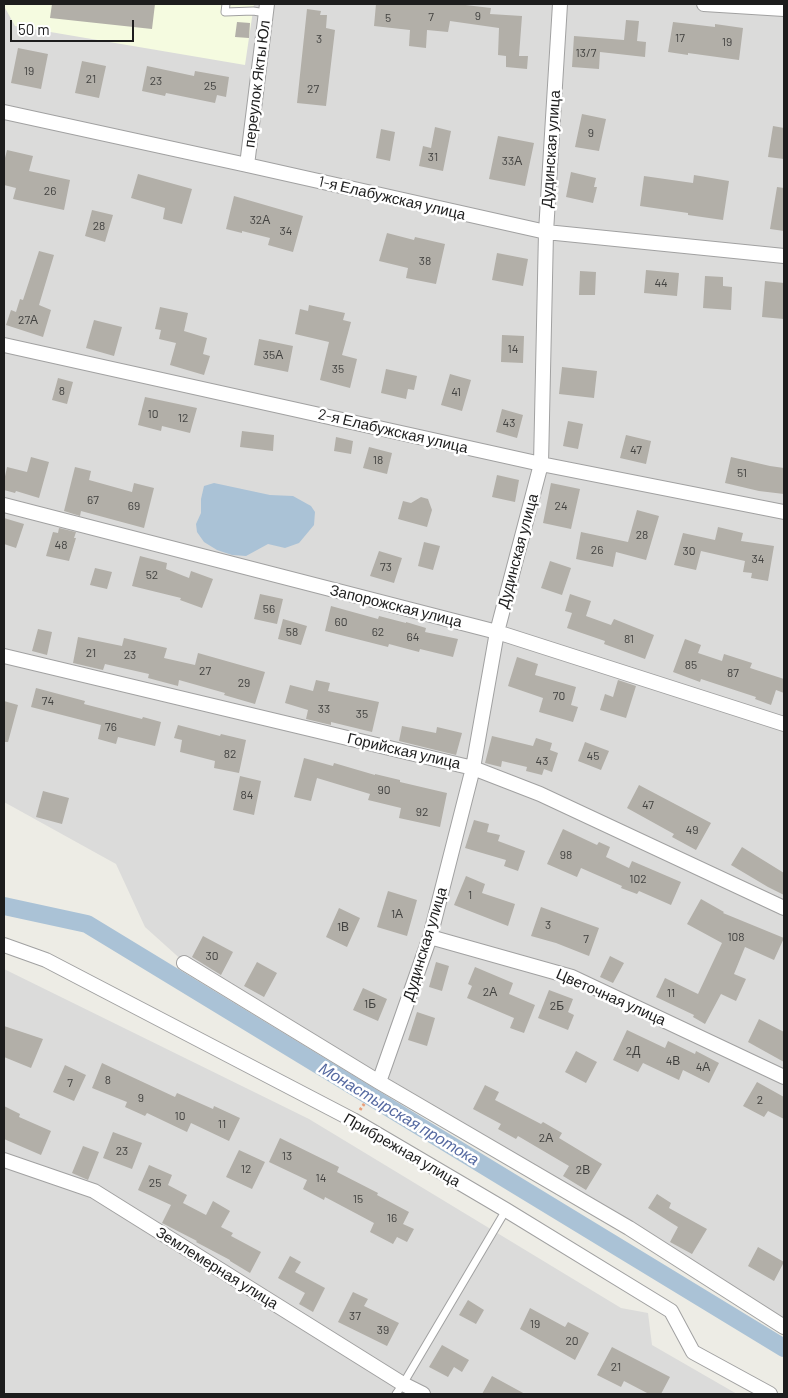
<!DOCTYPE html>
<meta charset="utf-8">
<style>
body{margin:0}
#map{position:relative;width:788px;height:1398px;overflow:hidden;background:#edece5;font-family:Barlow,sans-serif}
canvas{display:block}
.frame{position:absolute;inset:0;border:5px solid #1d1d1d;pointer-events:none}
.scale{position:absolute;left:10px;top:20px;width:124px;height:22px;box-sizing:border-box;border:2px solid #1d1d1d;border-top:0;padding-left:6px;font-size:15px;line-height:18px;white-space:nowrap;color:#1d1d1d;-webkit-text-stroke:4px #fff;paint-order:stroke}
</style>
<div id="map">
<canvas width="788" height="1398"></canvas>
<div class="frame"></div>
<div class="scale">50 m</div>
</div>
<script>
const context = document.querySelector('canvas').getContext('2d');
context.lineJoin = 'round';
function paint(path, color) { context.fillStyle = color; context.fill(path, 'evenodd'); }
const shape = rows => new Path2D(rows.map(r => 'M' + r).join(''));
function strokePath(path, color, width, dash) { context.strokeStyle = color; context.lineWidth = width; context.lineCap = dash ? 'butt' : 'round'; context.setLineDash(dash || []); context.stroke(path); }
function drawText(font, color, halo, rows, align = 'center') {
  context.font = font + ' Barlow,sans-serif'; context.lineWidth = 5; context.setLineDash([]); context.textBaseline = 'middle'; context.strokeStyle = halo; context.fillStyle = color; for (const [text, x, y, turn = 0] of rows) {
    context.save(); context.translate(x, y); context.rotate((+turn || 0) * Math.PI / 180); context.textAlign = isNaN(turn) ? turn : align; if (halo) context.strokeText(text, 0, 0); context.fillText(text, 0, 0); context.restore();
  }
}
paint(shape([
 [4,4,784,4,784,1330,195,972,145,927,116,864,4,802],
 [4,969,309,1119,621,1308,648,1313,652,1345,737,1394,4,1394]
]), '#dbdbda');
paint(shape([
 [4,4,254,4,245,65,15,26,4,6]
]), '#f5fbe0');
paint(shape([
 [214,483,270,495,293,496,311,506,315,512,314,525,299,543,285,548,268,544,246,556,232,555,217,550,204,542,197,532,196,524,201,513,201,499,204,486]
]), '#aac2d6');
strokePath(shape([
 [4,906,87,924,784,1348]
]), '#aac2d6', 18);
paint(shape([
 [52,4,155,4,152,29,50,18],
 [376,4,457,4,491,8,490,14,522,16,519,56,528,56,527,69,506,67,506,56,498,55,499,28,450,21,448,32,427,30,426,48,409,46,410,30,374,26],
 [307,9,321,11,320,15,327,15,326,28,335,30,326,106,297,103],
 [626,20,639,21,637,41,646,42,645,57,600,52,599,69,572,67,574,36,624,40],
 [237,22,250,23,249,38,235,37],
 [673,22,715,27,715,24,743,28,739,60,688,53,688,55,668,52],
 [18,48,48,54,41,89,11,83],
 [82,61,106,66,99,98,75,93],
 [147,66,194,76,195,71,229,77,226,97,217,95,215,103,166,93,165,96,142,91],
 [582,114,606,119,599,151,575,147],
 [773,126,784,128,784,159,768,157],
 [435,127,451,131,443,171,419,166,423,146,431,148],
 [381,129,395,132,390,161,376,158],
 [498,136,534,143,525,186,489,179],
 [7,150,33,156,29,171,70,180,64,210,13,199,16,188,4,185,4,162],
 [571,172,596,178,594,187,597,187,593,203,566,197],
 [138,174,192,189,182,224,163,219,165,208,131,198],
 [694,175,729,181,723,220,688,215,688,213,640,206,644,176,693,183],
 [777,187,784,188,784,231,770,229],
 [234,196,303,216,293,252,268,245,270,238,242,231,242,233,226,229],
 [92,210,113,215,105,242,85,236],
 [387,233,414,240,415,237,445,244,436,284,406,278,408,268,379,261],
 [39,251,54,255,39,305,51,310,43,337,6,325,11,310,16,312,20,299,23,300],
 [497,253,528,259,523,286,492,280],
 [646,270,679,273,677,296,644,293],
 [580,271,596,272,595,295,579,295],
 [705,276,723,277,723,286,732,287,731,310,703,308],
 [765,281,784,283,784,319,762,317],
 [309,305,345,313,343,320,351,322,342,355,357,359,350,388,320,380,329,342,295,334,300,309,308,311],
 [160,307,188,313,184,331,207,338,203,354,210,356,204,375,170,365,176,343,159,339,161,330,155,329],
 [94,320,122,327,114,356,86,348],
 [502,335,524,336,523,363,501,362],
 [259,339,293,346,288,372,254,365],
 [562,367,597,371,594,398,559,394],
 [386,369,417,376,414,390,408,389,406,399,381,393],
 [450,374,471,380,462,411,441,405],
 [58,378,73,382,67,404,52,400],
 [145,397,197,408,190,433,162,426,161,431,138,425],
 [502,409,523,415,517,438,496,432],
 [568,421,583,424,578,449,563,446],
 [242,431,274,435,273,451,240,447],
 [626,435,651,441,646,464,620,458],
 [336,437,353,441,351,454,334,451],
 [369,447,392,453,387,474,363,468],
 [31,457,49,462,39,498,16,491,15,493,4,490,4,481,7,467,27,472],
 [731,457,770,466,784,468,784,494,759,491,725,483],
 [75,467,91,471,89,480,132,492,134,483,154,488,144,528,81,511,80,516,64,511],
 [497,475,519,480,515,502,492,497],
 [551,483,580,489,571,529,543,523],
 [421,497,428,499,432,510,427,527,398,519,403,501,411,503],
 [637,510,659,516,646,560,616,552,613,567,576,559,581,532,628,542],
 [4,518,24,524,16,548,4,544],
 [718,527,743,533,741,541,774,546,768,581,751,578,752,573,743,572,745,561,701,551,696,570,674,565,683,533,715,540],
 [59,528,76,532,74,538,76,538,69,561,46,556,53,532,58,533],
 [424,542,440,546,433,570,418,566],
 [379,551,402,558,394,583,370,576],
 [140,556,167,563,166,569,189,578,191,571,213,579,202,608,180,600,181,598,132,586],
 [550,561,571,568,562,595,541,588],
 [95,568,112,572,107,589,90,585],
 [260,594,283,599,277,624,254,619],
 [570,594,591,601,586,616,611,625,614,619,654,635,645,659,604,644,605,641,567,628,572,613,565,611],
 [331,606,378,619,379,616,406,623,406,622,426,628,425,632,458,639,453,657,420,649,419,652,389,644,388,647,325,631],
 [283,619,307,626,301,645,278,639],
 [38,629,52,632,47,655,32,651],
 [78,637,122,646,124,638,167,648,164,658,195,665,198,653,265,672,255,704,224,695,225,693,179,680,178,686,148,678,149,674,105,664,103,670,73,663],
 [685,639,701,645,698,653,722,661,724,654,752,663,750,668,784,679,784,693,776,690,771,705,755,699,756,697,701,679,700,682,673,672],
 [517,657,538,664,535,675,576,687,571,705,578,707,573,722,539,712,543,698,508,686],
 [316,680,330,683,328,691,379,702,372,732,331,722,331,725,306,719,308,710,285,703,290,685,313,691],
 [618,680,636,686,626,718,600,710,605,694,613,697],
 [36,688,85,701,84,704,142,719,143,717,161,722,155,746,118,737,116,744,98,739,101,725,31,707],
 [4,701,18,705,8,742,4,742],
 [178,725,220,736,221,734,246,740,239,773,214,768,215,761,180,752,182,740,174,738],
 [402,726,436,733,437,727,462,733,456,755,399,741],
 [492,736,533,746,536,738,552,743,550,750,558,753,552,772,544,769,542,775,526,771,527,767,502,761,501,767,485,763],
 [585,742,609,751,601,770,578,761],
 [304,758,333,766,334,763,375,775,375,774,400,780,400,782,447,793,440,827,399,818,401,808,368,800,370,794,317,778,311,801,294,797],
 [240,776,261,781,254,815,233,810],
 [639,785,711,823,696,850,672,837,674,834,627,808],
 [43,791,69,798,62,824,36,817],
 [474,820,489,824,487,832,500,835,498,841,525,851,518,871,504,866,506,860,465,848],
 [563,829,597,845,599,842,610,847,606,857,629,868,632,861,681,882,671,905,639,891,637,894,621,888,622,886,581,868,577,877,547,864],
 [742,847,784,873,784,895,768,887,731,865],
 [466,876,485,884,482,893,515,904,508,926,454,905],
 [388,891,417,900,407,936,377,927],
 [701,899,724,912,723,913,784,938,774,960,745,947,734,974,746,979,736,1001,721,994,705,1024,693,1017,694,1015,656,997,665,978,698,994,722,943,687,924],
 [541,907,599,928,589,956,556,943,531,936],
 [339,908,360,918,347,947,326,937],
 [203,936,233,952,221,975,192,957],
 [610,956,624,963,613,983,600,977],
 [257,962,277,973,264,997,244,986],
 [436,962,449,966,442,991,429,987],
 [475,967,513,983,509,994,535,1005,524,1033,510,1028,514,1018,467,998,472,986,468,984],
 [363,988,387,999,378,1021,353,1010],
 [549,990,573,999,568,1012,574,1015,568,1030,538,1018],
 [417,1012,435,1018,427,1046,408,1040],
 [759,1019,784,1032,784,1062,748,1042],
 [4,1026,43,1039,31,1068,4,1057],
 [627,1030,665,1048,668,1041,695,1054,696,1051,719,1063,709,1083,683,1070,679,1080,643,1063,638,1072,613,1060],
 [576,1051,597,1062,586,1083,565,1072],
 [102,1063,175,1097,177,1093,213,1109,214,1106,240,1118,229,1141,191,1123,187,1132,147,1113,145,1116,125,1107,127,1102,92,1088],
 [65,1065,86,1075,74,1101,53,1092],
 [757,1082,784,1097,784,1119,768,1111,764,1117,743,1106],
 [485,1085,499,1092,495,1100,541,1124,543,1122,562,1133,559,1138,602,1164,586,1190,563,1176,569,1166,518,1136,516,1139,498,1129,501,1124,473,1109],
 [4,1106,20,1114,19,1117,51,1131,41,1155,4,1139],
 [113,1132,142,1143,132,1169,103,1158],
 [280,1138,339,1167,337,1172,378,1193,377,1195,409,1212,403,1224,414,1229,407,1242,397,1237,393,1244,370,1232,374,1223,325,1197,324,1200,303,1189,307,1180,269,1162],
 [83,1146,99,1152,88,1180,72,1173],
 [239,1150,265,1162,252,1189,226,1177],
 [149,1165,172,1175,168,1185,187,1195,183,1203,206,1215,213,1201,230,1211,221,1227,233,1233,231,1236,261,1252,250,1273,230,1261,230,1260,196,1242,197,1241,162,1223,171,1205,138,1190],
 [657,1194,671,1203,669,1208,707,1229,692,1254,670,1242,678,1227,648,1208],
 [758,1247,784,1262,774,1281,748,1266],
 [290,1256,301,1262,295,1272,325,1288,313,1312,299,1304,305,1293,278,1278],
 [353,1292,368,1299,364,1306,399,1323,387,1346,338,1322],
 [468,1300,484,1310,476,1324,459,1315],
 [530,1308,565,1327,568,1322,589,1333,575,1360,520,1329],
 [442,1345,469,1360,462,1372,454,1367,448,1377,429,1367],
 [612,1347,670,1377,661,1394,649,1394,624,1381,621,1387,597,1375],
 [492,1376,525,1394,482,1394]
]), '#b2afa8');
const lane = shape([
 [226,4,225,12,253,11,266,13],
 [396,1394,403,1384,506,1210]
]);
const street = shape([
 [704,4,784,9],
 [4,112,247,165,546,232,784,256],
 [247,165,267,4],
 [4,345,541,464,784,512],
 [4,505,497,632,784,724],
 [4,656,473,768,540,794,784,908],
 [430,937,572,977,784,1077],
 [4,945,46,960,353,1120,506,1210,671,1311,693,1352,770,1394],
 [184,963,379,1082,629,1228,784,1327],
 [379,1082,430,937,473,768,497,632,541,464,546,232,560,4],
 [4,1160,94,1191,403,1384,423,1394]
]);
strokePath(lane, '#a1a1a1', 9);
strokePath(street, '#a1a1a1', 16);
strokePath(shape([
 [360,1110,371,1094]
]), '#e89f7a', 3, [2.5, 2.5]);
strokePath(lane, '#fff', 7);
strokePath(street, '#fff', 14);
drawText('12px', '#424240', null, [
 ["9",478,16],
 ["7",431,17],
 ["5",388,18],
 ["17",680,38],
 ["3",319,39],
 ["19",727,42],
 ["13/7",586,53],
 ["19",29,71],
 ["21",91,79],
 ["23",156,81],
 ["25",210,86],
 ["27",313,89],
 ["9",591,133],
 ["31",433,157],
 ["33А",512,161],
 ["26",50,191],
 ["32А",260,220],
 ["28",99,226],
 ["34",286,231],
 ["38",425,261],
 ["44",661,283],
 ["27А",28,320],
 ["14",513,349],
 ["35А",273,355],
 ["35",338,369],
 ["8",62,391],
 ["41",456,392],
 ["10",153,414],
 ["12",183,418],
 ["43",509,423],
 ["47",636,450],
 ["18",378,460],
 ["51",742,473],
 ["67",93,500],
 ["69",134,506],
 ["24",561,506],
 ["28",642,535],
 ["48",61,545],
 ["26",597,550],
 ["30",689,551],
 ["34",758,559],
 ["73",386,567],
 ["52",152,575],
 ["56",269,609],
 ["60",341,622],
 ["58",292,632],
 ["62",378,632],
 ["64",413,637],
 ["81",629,639],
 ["21",91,653],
 ["23",130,655],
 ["85",691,665],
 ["27",205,671],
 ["87",733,673],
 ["29",244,683],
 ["70",559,696],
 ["74",48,701],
 ["33",324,709],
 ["35",362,714],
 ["76",111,727],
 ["82",230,754],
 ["45",593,756],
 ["43",542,761],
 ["90",384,790],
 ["84",247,795],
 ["47",648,805],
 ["92",422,812],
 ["49",692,830],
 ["98",566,855],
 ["102",638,879],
 ["1",470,895],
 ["1А",397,914],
 ["3",548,925],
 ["1В",343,927],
 ["108",736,937],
 ["7",586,939],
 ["30",212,956],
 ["2А",490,992],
 ["11",671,993],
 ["1Б",370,1004],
 ["2Б",557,1006],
 ["2Д",633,1051],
 ["4В",673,1061],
 ["4А",703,1067],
 ["8",108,1080],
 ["7",70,1083],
 ["9",141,1098],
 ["2",760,1100],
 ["10",180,1116],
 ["11",222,1124],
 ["2А",546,1138],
 ["23",122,1151],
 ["13",287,1156],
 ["12",246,1169],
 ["2В",583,1170],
 ["14",321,1178],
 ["25",155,1183],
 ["15",358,1199],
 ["16",392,1218],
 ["37",355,1316],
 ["19",535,1324],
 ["39",383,1330],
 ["20",572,1341],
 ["21",616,1367]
]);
drawText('15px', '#1d1d1d', '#fff', [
 ["переулок Якты Юл",257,84,-83],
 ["Дудинская улица",551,149,-86],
 ["1-я Елабужская улица",392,198,13],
 ["2-я Елабужская улица",393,431,13],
 ["Дудинская улица",518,551,-75],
 ["Запорожская улица",396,606,14],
 ["Горийская улица",404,751,13],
 ["Дудинская улица",425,944,-73],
 ["Цветочная улица",611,997,24],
 ["Прибрежная улица",402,1150,30],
 ["Землемерная улица",217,1268,32]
]);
drawText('italic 16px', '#566aa1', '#fff', [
 ["Монастырская протока",399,1114,31]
]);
</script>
